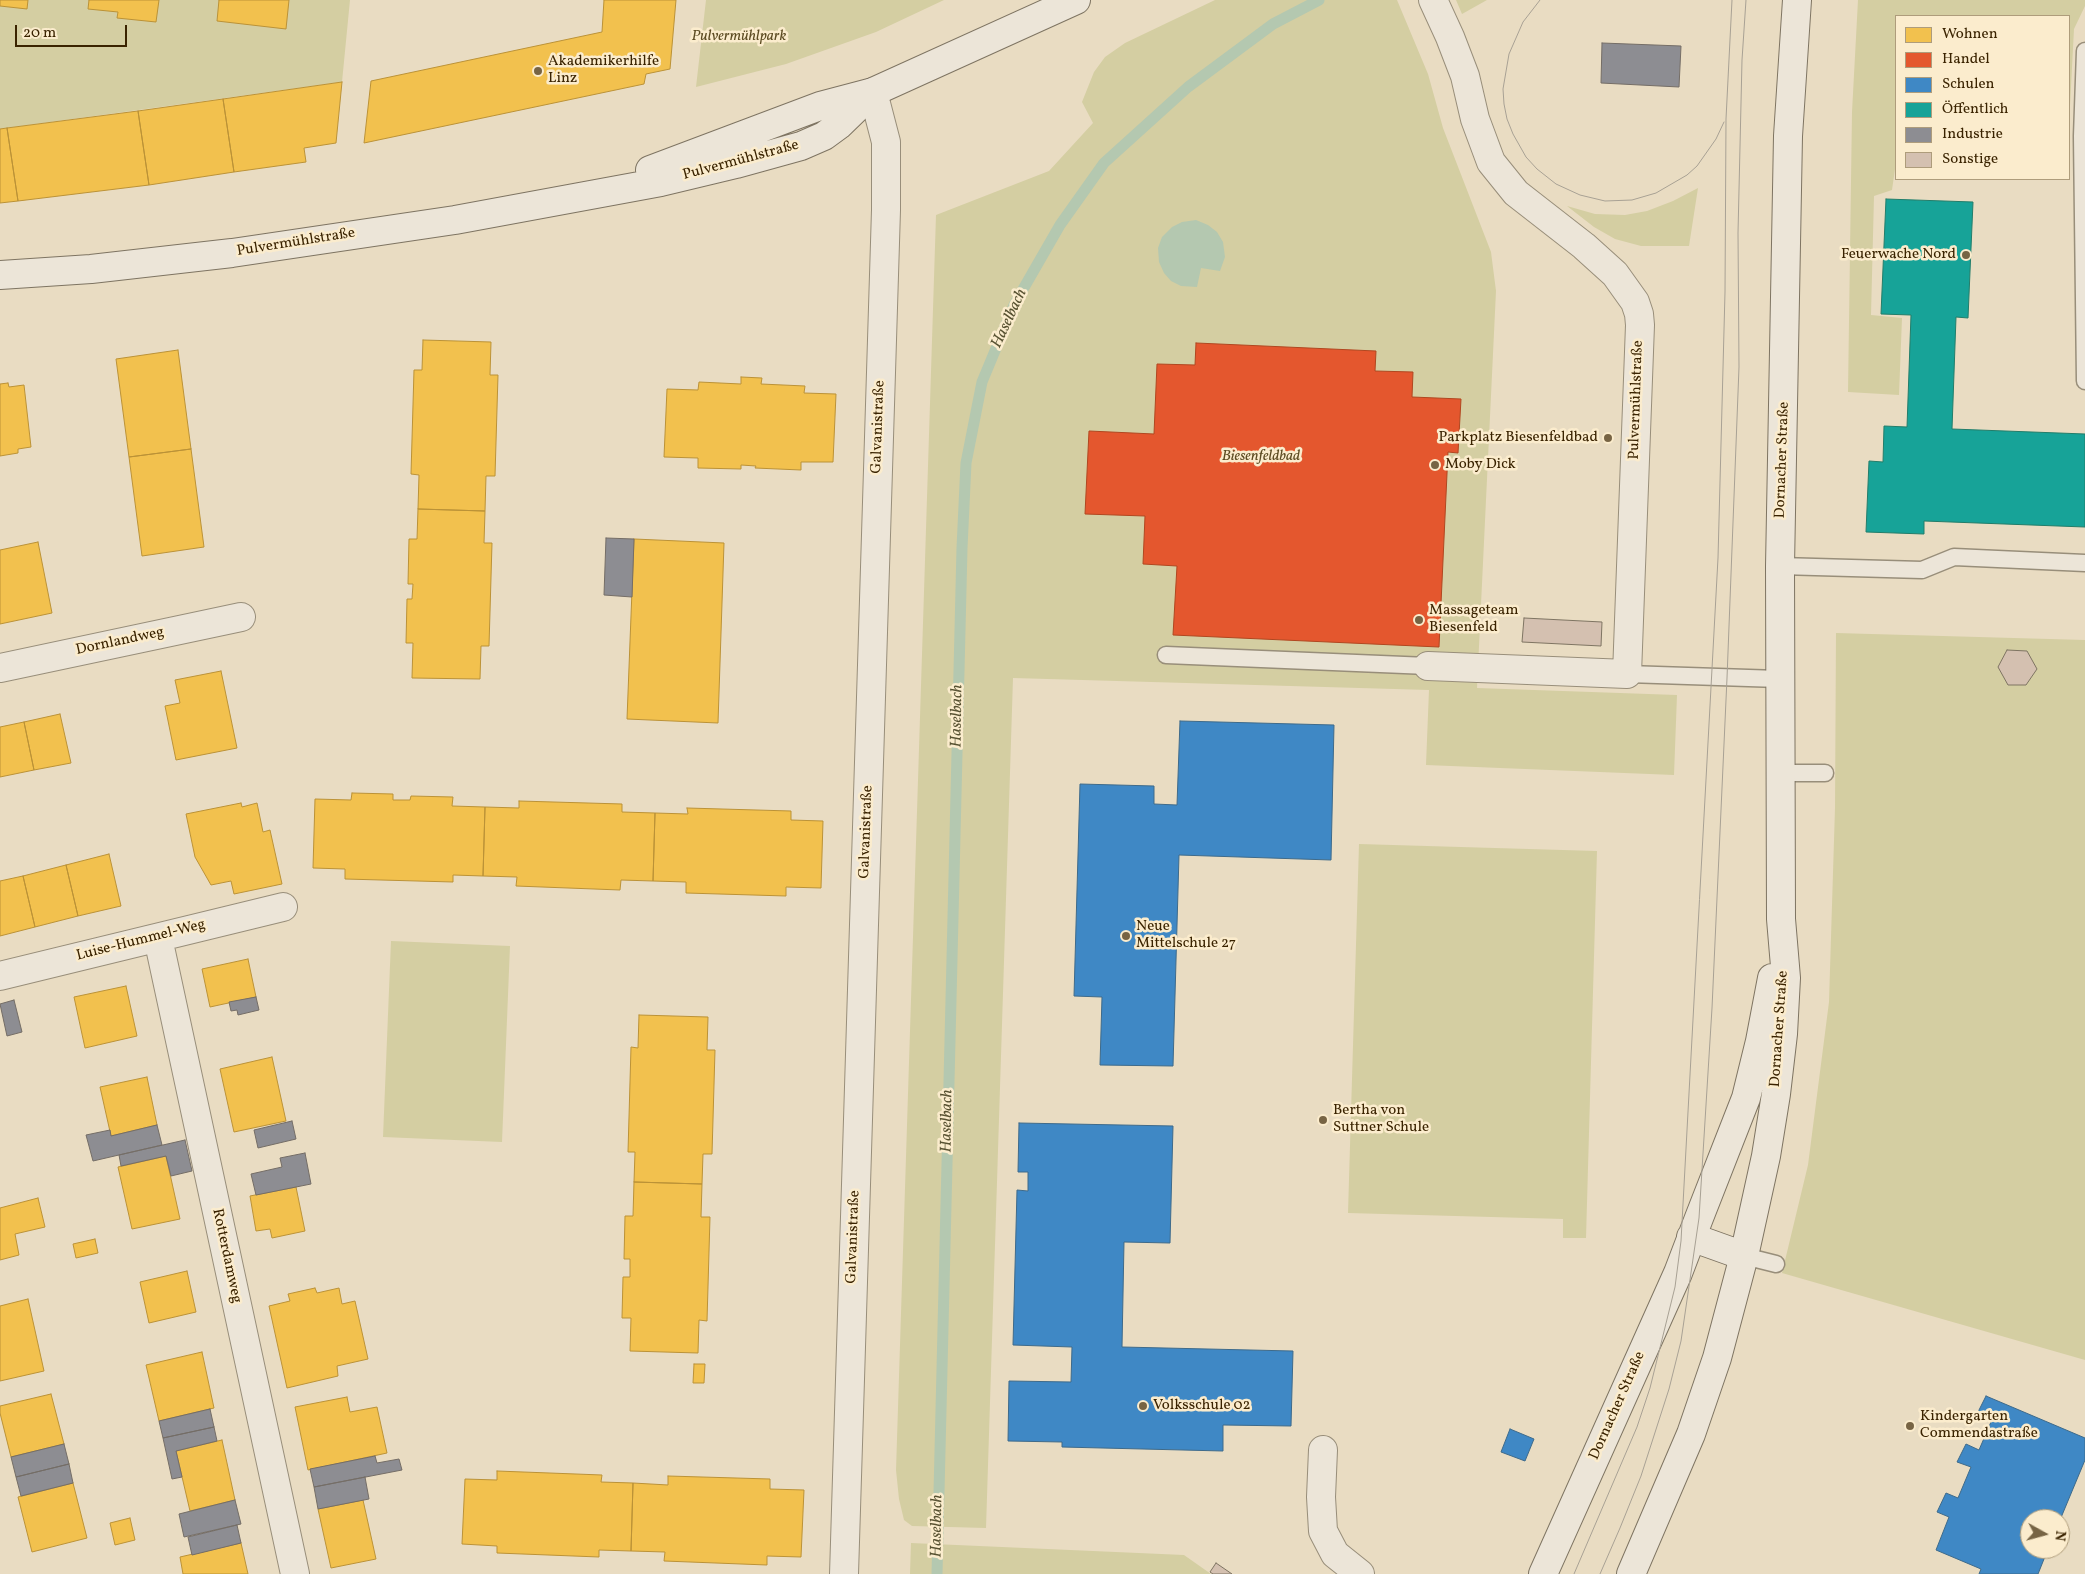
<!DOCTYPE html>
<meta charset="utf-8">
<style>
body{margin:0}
#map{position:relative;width:2085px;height:1574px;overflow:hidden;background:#e9dcc2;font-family:Vollkorn,serif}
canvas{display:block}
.legend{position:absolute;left:1895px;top:15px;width:175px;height:165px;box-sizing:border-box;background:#fbeccd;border:1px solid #ae9c7b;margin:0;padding:6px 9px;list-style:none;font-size:15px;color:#3a2300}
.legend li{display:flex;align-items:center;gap:10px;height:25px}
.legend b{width:25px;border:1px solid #ae9c7b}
.north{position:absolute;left:2020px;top:1509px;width:50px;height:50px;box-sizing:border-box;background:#fbeccd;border:1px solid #ae9c7b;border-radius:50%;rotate:97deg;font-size:14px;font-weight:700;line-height:20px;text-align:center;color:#3a2300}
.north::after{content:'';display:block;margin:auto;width:18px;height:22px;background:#776444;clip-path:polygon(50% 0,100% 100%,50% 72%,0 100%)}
.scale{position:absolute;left:15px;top:25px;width:112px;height:22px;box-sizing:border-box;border:2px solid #3a2300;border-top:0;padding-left:6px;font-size:15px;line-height:18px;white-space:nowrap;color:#3a2300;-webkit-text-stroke:4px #fbeccd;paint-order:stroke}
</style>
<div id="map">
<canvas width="2085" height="1574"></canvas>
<ul class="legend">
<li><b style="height:14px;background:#f2c14e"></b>Wohnen</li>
<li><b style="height:14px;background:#e4572e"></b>Handel</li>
<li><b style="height:14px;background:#3f88c5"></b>Schulen</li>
<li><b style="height:14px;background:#17a398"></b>Öffentlich</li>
<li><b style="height:14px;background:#8d8d92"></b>Industrie</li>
<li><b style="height:14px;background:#d4c0b0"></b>Sonstige</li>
</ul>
<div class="north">N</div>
<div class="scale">20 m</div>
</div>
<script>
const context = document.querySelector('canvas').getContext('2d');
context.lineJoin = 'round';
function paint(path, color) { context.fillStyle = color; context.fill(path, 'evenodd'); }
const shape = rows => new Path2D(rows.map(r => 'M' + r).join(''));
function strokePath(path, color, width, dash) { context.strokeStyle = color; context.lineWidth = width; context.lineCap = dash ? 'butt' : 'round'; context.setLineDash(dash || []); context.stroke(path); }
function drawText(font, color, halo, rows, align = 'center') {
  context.font = font + ' Vollkorn,serif'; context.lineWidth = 5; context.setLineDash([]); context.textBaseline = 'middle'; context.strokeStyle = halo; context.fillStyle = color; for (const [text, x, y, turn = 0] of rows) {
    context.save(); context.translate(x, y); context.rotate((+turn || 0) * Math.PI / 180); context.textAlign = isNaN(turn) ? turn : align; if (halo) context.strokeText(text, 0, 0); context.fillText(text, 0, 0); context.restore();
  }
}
paint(shape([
 [0,0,350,0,342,82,0,129],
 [706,0,944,0,876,32,786,64,696,87],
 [1215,0,1397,0,1428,74,1443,128,1491,252,1496,291,1477,688,1677,695,1674,775,1426,765,1429,690,1013,678,986,1528,912,1526,904,1520,899,1499,896,1470,936,215,1049,171,1093,123,1082,102,1094,72,1105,57,1125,43],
 [1456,0,1487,0,1462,14],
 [1858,0,2085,0,2085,6,2074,29,2069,125,2069,16,1896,16,1896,162,1892,190,1874,196,1871,315,1902,318,1899,395,1848,392,1852,112],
 [1698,188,1689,246,1641,246,1615,239,1594,227,1567,206,1595,214,1625,215,1647,211,1673,201],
 [1836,633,2085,640,2085,1360,1782,1273,1808,1165,1829,1002,1835,808],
 [1359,844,1597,851,1586,1238,1563,1238,1563,1219,1348,1213],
 [391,941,510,946,502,1142,383,1137],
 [911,1543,1184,1555,1211,1574,910,1574]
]), '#d4cea2');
paint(shape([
 [1196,220,1208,225,1217,232,1223,242,1225,257,1220,271,1201,268,1197,287,1181,286,1171,281,1164,273,1159,262,1158,248,1162,237,1172,227,1182,222]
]), '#b4c8b0');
const homes = shape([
 [0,0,28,0,27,9,0,6,0,0],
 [89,0,159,0,156,22,117,18,118,12,88,9,89,0],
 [219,0,289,0,286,29,217,21,219,0],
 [604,0,676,0,670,69,646,74,644,84,364,143,371,81,602,32,604,0],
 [342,82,336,143,304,148,306,162,234,172,223,99,342,82],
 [223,99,234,172,149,185,138,111,223,99],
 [138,111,149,185,18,201,7,128,138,111],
 [7,128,18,201,0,203,0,129,7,128],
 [423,340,491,342,490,375,498,375,495,476,486,476,485,511,418,509,419,475,411,474,414,370,422,370,423,340],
 [178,350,191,449,129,457,116,359,178,350],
 [741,377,762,378,761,384,805,386,804,393,836,394,833,462,801,462,801,470,755,468,756,466,741,465,741,469,698,468,698,458,664,457,667,389,698,390,699,382,741,384,741,377],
 [8,383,9,387,24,385,31,447,18,449,18,453,0,456,0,384,8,383],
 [191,449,204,547,142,556,129,457,191,449],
 [418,509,485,511,484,543,492,543,489,646,481,646,480,679,412,678,413,643,406,643,407,599,412,599,413,584,408,584,409,539,417,539,418,509],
 [634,539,724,543,718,723,627,719,634,539],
 [38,542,52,613,0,624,0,550,38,542],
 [221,671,237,748,176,760,165,706,180,703,175,680,221,671],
 [60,714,71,763,34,770,24,722,60,714],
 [24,722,34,770,0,777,0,727,24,722],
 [352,793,393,794,393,800,410,800,411,796,453,797,452,806,485,807,483,876,453,875,453,882,345,879,345,869,313,868,315,799,351,800,352,793],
 [519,801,622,804,622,812,655,813,653,881,621,880,620,890,516,886,517,877,483,876,485,807,519,808,519,801],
 [241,803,242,807,257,803,263,832,270,830,282,884,234,894,231,881,211,885,195,857,186,814,241,803],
 [687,808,791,811,791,820,823,821,821,888,786,887,786,896,686,893,686,882,653,881,655,813,688,814,687,808],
 [109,854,121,906,78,916,66,865,109,854],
 [66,865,78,916,35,927,23,876,66,865],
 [23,876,35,927,0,936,0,881,23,876],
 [248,959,256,997,210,1007,202,969,248,959],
 [126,986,137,1036,85,1048,74,997,126,986],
 [639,1015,708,1017,707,1050,715,1050,712,1154,703,1154,702,1184,634,1182,635,1152,628,1152,631,1047,638,1048,639,1015],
 [272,1057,286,1121,234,1132,220,1069,272,1057],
 [147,1077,157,1125,111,1136,100,1087,147,1077],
 [166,1156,180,1219,132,1229,118,1167,166,1156],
 [634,1182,702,1184,701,1217,710,1217,707,1321,699,1320,698,1353,630,1351,631,1318,622,1318,623,1277,630,1277,630,1259,624,1259,625,1216,633,1216,634,1182],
 [296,1187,305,1231,272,1238,270,1229,256,1231,250,1196,296,1187],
 [38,1198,45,1227,15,1234,19,1255,0,1260,0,1208,38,1198],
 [95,1239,98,1253,76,1258,73,1244,95,1239],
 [187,1271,196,1312,149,1323,140,1282,187,1271],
 [315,1288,317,1293,339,1288,342,1304,355,1301,368,1359,337,1366,338,1376,287,1388,269,1306,290,1301,288,1294,315,1288],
 [28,1299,44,1371,0,1381,0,1306,28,1299],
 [202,1352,214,1408,159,1421,146,1365,202,1352],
 [694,1364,705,1364,704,1383,693,1383,694,1364],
 [51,1394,64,1444,11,1457,0,1413,0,1406,51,1394],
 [347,1397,350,1412,377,1407,387,1453,308,1470,295,1407,347,1397],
 [222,1440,235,1500,190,1511,176,1451,222,1440],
 [497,1471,602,1475,601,1482,633,1483,631,1551,599,1550,599,1557,497,1553,497,1546,462,1544,465,1479,497,1480,497,1471],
 [668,1476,770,1479,770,1489,804,1490,801,1557,767,1556,767,1565,664,1561,665,1552,631,1551,633,1483,668,1485,668,1476],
 [73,1483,87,1538,32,1552,18,1497,73,1483],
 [363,1500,376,1559,331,1568,318,1509,363,1500],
 [130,1518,135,1540,115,1545,110,1523,130,1518],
 [241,1543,248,1574,183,1574,180,1557,241,1543]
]);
paint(homes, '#f2c14e');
strokePath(homes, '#bb9237', 1);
const shops = shape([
 [1196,343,1376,351,1375,371,1413,372,1412,397,1461,399,1458,453,1448,452,1439,647,1173,635,1177,566,1143,564,1145,516,1085,514,1089,431,1154,434,1157,364,1195,365,1196,343]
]);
paint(shops, '#e4572e');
strokePath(shops, '#b14720', 1);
const schools = shape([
 [1180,721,1334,725,1331,860,1179,855,1173,1066,1100,1065,1102,997,1074,996,1080,784,1154,786,1154,804,1177,805,1180,721],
 [1019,1123,1173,1126,1170,1243,1124,1242,1122,1347,1293,1351,1291,1426,1223,1425,1223,1451,1062,1447,1062,1442,1008,1441,1009,1381,1071,1382,1072,1347,1013,1345,1017,1190,1028,1191,1028,1172,1018,1172,1019,1123],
 [1986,1396,2085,1438,2085,1460,2060,1520,2030,1519,2030,1549,2048,1549,2038,1574,1979,1574,1981,1569,1936,1550,1949,1517,1937,1512,1946,1493,1958,1498,1971,1467,1957,1462,1966,1444,1979,1450,1991,1422,1976,1416,1986,1396],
 [1510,1429,1534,1439,1525,1461,1501,1452,1510,1429]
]);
paint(schools, '#3f88c5');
strokePath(schools, '#3e6a8a', 1);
const public = shape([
 [1886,199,1973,202,1968,318,1956,317,1952,429,2085,434,2085,527,1924,521,1924,534,1866,532,1869,461,1883,462,1884,426,1907,427,1911,315,1881,314,1886,199]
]);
paint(public, '#17a398');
strokePath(public, '#227d6a', 1);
const industry = shape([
 [1602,43,1681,46,1679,87,1601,83,1602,43],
 [606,538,634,539,632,597,604,595,606,538],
 [256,997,259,1010,238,1015,237,1010,231,1011,229,1002,256,997],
 [14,1000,22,1032,7,1036,0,1004,14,1000],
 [292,1121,296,1139,258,1148,254,1130,292,1121],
 [157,1125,162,1145,93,1161,86,1135,110,1130,111,1136,157,1125],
 [185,1140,192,1171,171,1176,166,1156,121,1166,119,1155,185,1140],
 [305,1153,311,1184,256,1195,251,1174,282,1167,280,1158,305,1153],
 [210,1409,214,1427,163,1438,159,1421,210,1409],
 [214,1427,217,1441,176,1451,182,1477,172,1479,163,1438,214,1427],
 [64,1444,69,1464,16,1477,11,1457,64,1444],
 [375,1456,377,1463,399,1459,402,1470,314,1487,310,1469,375,1456],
 [69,1464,73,1483,21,1496,16,1477,69,1464],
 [365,1477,369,1499,318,1509,314,1487,365,1477],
 [235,1500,241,1524,184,1537,179,1514,235,1500],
 [237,1525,241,1543,192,1555,188,1537,237,1525]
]);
paint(industry, '#8d8d92');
strokePath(industry, '#746d66', 1);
strokePath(shape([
 [937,1574,962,548,966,463,982,382,1014,305,1060,225,1104,163,1188,87,1273,24,1319,0]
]), '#b4c8b0', 11);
const building = shape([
 [1524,618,1602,622,1601,646,1522,642,1524,618],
 [2007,650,2027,651,2037,669,2026,685,2008,685,1998,667,2007,650],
 [1216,1563,1232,1574,1213,1574,1210,1572,1216,1563]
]);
paint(building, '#d4c0b0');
strokePath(building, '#7e7462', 1);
const lane = shape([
 [2085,381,2082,136,2085,51],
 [1780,566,1922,570,1954,557,2085,563],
 [1166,655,1428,666],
 [1627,674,1779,679],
 [1781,773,1825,773],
 [1744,1256,1776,1264]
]);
const street = shape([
 [1428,666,1627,674,1640,325,1639,314,1635,302,1615,274,1584,246,1516,193,1491,162,1475,119,1465,76,1450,37,1433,0],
 [0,668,241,617],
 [158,938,295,1574],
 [0,976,283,907],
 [1323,1450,1321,1497,1323,1531,1335,1554,1360,1574],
 [844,1574,886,210,886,142,873,92]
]);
const secondary = shape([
 [650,170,820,106,873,92,1076,0],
 [0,275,91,269,232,253,455,220,661,182,736,164,801,146,824,136,839,125,873,92],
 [1691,1237,1744,1256],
 [1543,1574,1678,1273,1699,1218,1746,1098,1760,1041,1772,978],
 [1631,1574,1691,1434,1717,1358,1744,1256,1766,1156,1776,1094,1783,1034,1786,978,1781,919,1780,566,1788,136,1797,0]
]);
strokePath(lane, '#988e7a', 19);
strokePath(street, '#988e7a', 30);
strokePath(secondary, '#7e7462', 30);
strokePath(lane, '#ece5d8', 16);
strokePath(street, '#ece5d8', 28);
strokePath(secondary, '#ece5d8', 28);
strokePath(shape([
 [1540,0,1523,22,1509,54,1503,89,1504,104,1507,119,1513,134,1526,157,1537,169,1556,184,1580,195,1605,201,1632,200,1656,193,1687,175,1697,166,1716,139,1724,122],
 [1574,1574,1637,1427,1650,1388,1675,1287,1681,1241,1718,558,1725,292,1726,119,1732,0],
 [1600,1574,1620,1528,1641,1476,1669,1389,1681,1341,1699,1218,1712,1008,1727,678,1739,367,1738,233,1742,60,1746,0]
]), '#a8a194', 1);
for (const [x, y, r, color] of [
 [538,71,5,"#776444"],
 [1966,255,5,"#776444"],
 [1608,438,5,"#776444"],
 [1435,465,5,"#776444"],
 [1419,620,5,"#776444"],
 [1126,936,5,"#776444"],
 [1323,1120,5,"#776444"],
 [1143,1406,5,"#776444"],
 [1910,1426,5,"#776444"]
]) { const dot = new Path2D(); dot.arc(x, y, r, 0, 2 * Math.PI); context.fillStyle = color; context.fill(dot); strokePath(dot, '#fbeccd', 2); }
drawText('italic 15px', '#5c4b22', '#fbeccd', [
 ["Pulvermühlpark",739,37],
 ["Biesenfeldbad",1261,457]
]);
drawText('15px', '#3a2300', '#fbeccd', [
 ["Akademikerhilfe",548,62],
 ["Linz",548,79],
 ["Feuerwache Nord",1956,255,"right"],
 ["Parkplatz Biesenfeldbad",1598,438,"right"],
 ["Moby Dick",1445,465],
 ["Massageteam",1429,611],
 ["Biesenfeld",1429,628],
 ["Neue",1136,927],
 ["Mittelschule 27",1136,944],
 ["Bertha von",1333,1111],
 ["Suttner Schule",1333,1128],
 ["Volksschule 02",1153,1406],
 ["Kindergarten",1920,1417],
 ["Commendastraße",1920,1434]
], 'left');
drawText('15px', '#3a2300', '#fbeccd', [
 ["Pulvermühlstraße",741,161,-15],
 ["Pulvermühlstraße",296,243,-9],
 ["Pulvermühlstraße",1637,400,-88],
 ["Galvanistraße",879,427,-88],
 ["Dornacher Straße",1783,460,-88],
 ["Dornlandweg",120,642,-12],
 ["Galvanistraße",867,832,-88],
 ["Luise-Hummel-Weg",141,941,-14],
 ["Dornacher Straße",1780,1029,-86],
 ["Galvanistraße",854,1237,-88],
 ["Rotterdamweg",226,1256,78],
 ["Dornacher Straße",1618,1406,-66]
]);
drawText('italic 16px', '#585232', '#fbeccd', [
 ["Haselbach",1010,319,-65],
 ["Haselbach",958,716,-89],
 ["Haselbach",948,1121,-89],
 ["Haselbach",938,1526,-89]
]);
</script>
